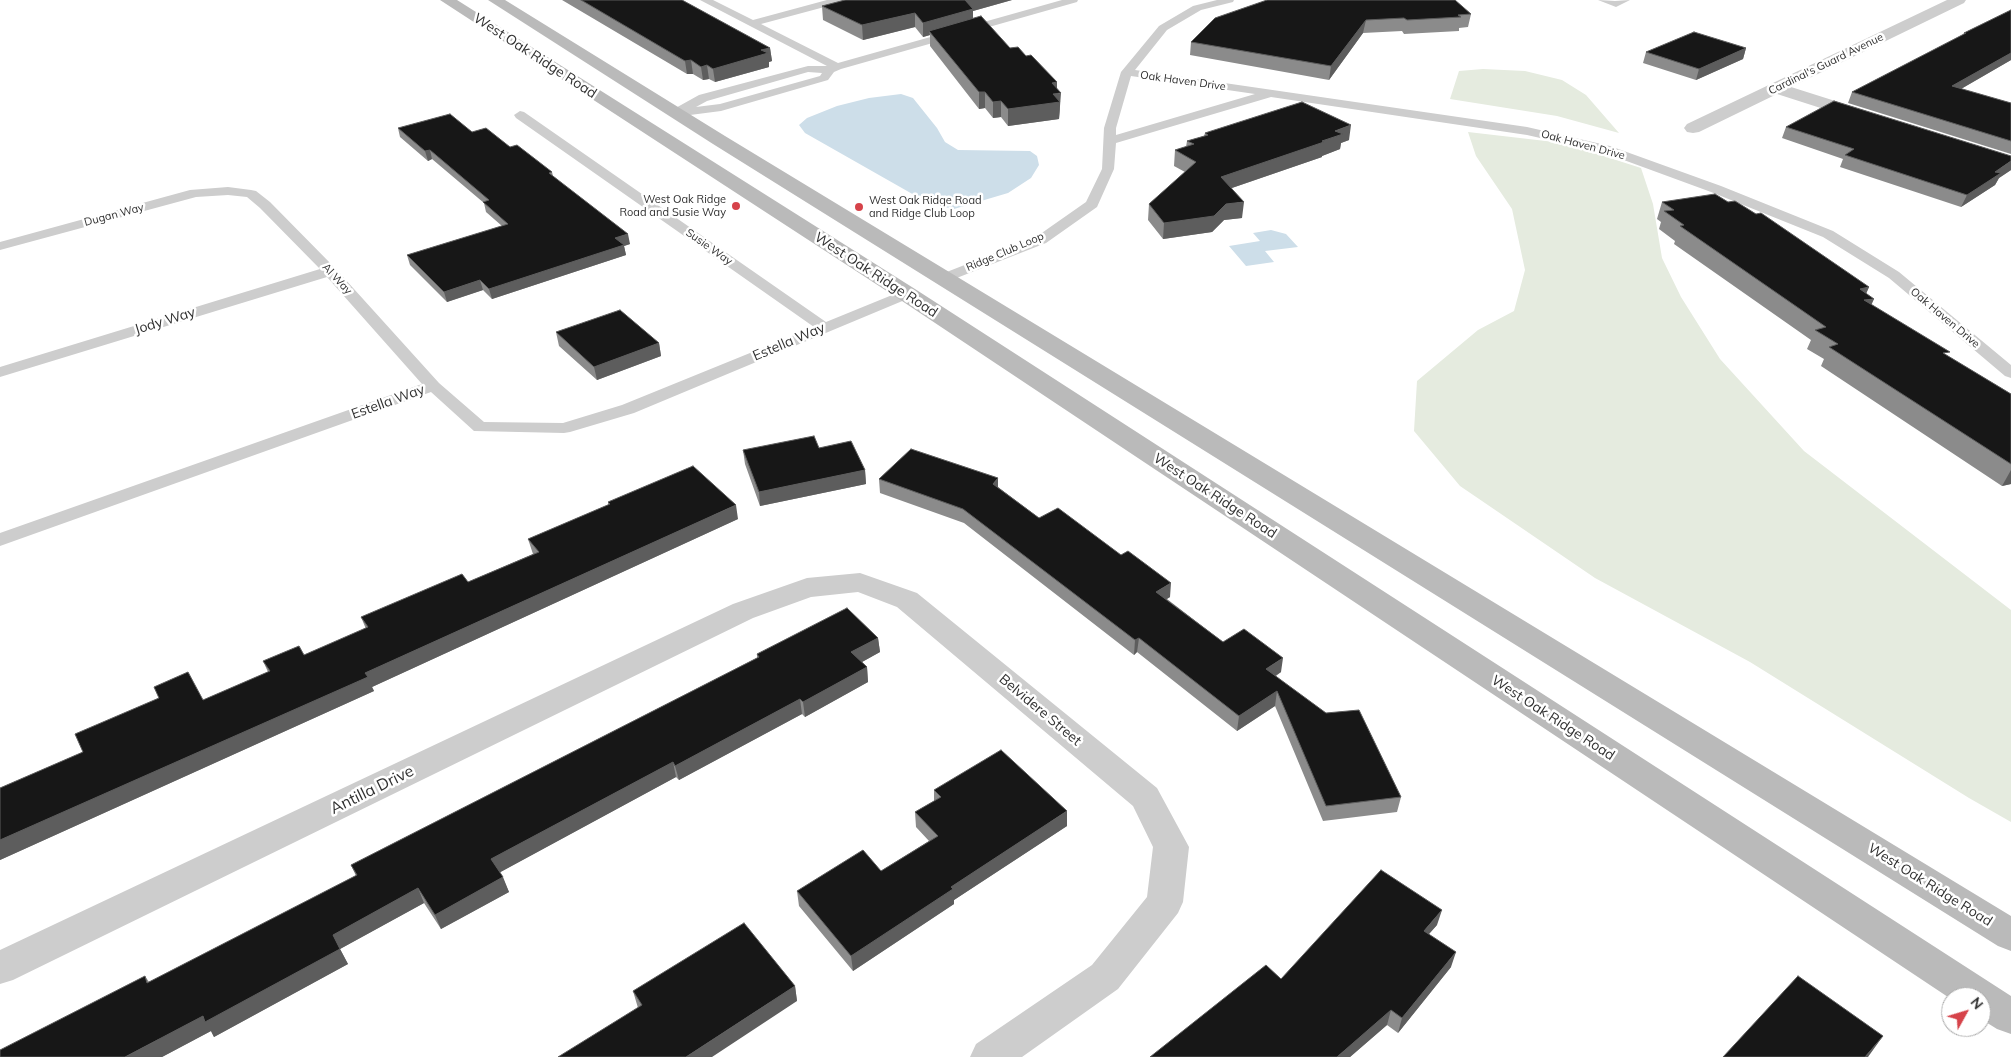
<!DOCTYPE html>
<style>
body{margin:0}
#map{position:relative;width:2011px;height:1057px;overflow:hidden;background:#fff;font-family:Mulish,sans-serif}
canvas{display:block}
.north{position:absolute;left:1941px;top:987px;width:50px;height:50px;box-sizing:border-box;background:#fff;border:1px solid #acacac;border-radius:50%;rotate:51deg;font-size:14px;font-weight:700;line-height:20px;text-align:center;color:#303030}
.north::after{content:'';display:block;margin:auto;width:18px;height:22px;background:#d6434a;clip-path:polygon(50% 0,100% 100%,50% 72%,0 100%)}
</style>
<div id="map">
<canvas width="2011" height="1057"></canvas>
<div class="north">N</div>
</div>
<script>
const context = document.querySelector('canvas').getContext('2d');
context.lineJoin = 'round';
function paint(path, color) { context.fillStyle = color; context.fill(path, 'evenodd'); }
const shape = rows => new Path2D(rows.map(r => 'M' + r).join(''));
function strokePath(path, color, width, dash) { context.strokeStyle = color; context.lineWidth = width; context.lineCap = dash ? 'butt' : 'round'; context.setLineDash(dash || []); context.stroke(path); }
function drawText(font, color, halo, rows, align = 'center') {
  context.font = font + ' Mulish,sans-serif'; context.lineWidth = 5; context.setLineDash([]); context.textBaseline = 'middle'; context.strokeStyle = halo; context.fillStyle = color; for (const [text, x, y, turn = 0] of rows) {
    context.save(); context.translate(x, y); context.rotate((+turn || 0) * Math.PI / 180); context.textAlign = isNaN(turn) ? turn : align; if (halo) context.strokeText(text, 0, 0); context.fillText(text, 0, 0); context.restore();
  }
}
paint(shape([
 [1483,69,1525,71,1562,80,1586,95,1619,133,1557,116,1450,99,1459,71],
 [1468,132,1563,143,1641,168,1653,204,1662,258,1681,297,1720,359,1804,451,2011,610,2011,822,1969,798,1750,662,1595,578,1460,486,1414,431,1417,381,1478,330,1514,311,1525,270,1512,209,1476,156]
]), '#e5ebdf');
paint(shape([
 [901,94,913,98,937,128,945,142,958,150,1030,151,1037,156,1039,165,1031,178,1008,193,954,209,930,204,805,133,799,125,807,118,837,106,869,98],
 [1271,230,1286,234,1298,247,1265,251,1274,262,1246,266,1229,246,1260,241,1253,233]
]), '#cddee9');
paint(shape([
 [700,0,713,0,753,20,827,0,844,0,843,2,761,24,838,63,1062,0,1078,0,1077,2,841,69,834,72,828,80,721,111,690,115,685,113,676,117,672,116,670,113,672,110,699,95,808,66,827,66,700,0],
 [808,72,822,73,820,76,720,104,696,107,707,101,808,72],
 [1217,0,1234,0,1233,2,1201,10,1167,30,1135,70,1527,127,1610,146,1721,186,1833,231,1899,272,2011,365,2011,378,2005,376,1889,278,1823,237,1711,192,1602,152,1527,135,1271,97,1116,143,1114,169,1097,207,1046,243,949,281,939,281,937,278,939,275,1036,237,1086,202,1102,169,1104,128,1121,72,1159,26,1193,6,1217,0],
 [1131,76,1255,94,1116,135,1116,128,1131,76],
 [1598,0,1615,1,1630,0,1616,7,1598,0],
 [520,111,524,112,826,322,902,291,912,291,914,294,912,297,634,413,570,432,564,433,474,431,431,392,0,546,0,533,422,384,327,277,0,377,0,367,320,269,260,208,247,197,228,195,196,197,0,250,0,242,190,190,228,187,251,190,256,191,270,202,335,268,439,383,484,422,563,423,622,405,814,327,516,118,514,115,520,111]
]), '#cdcdcd');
paint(shape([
 [1947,0,1966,0,1964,3,1791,87,1870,112,1873,116,1870,120,1864,121,1858,120,1777,94,1699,132,1693,133,1687,132,1684,128,1687,124,1947,0],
 [860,573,917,593,1157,788,1189,847,1183,902,1178,913,1118,989,1022,1057,970,1057,976,1044,1092,965,1147,897,1153,847,1133,806,897,607,858,592,811,597,753,618,13,980,0,984,0,950,733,604,807,578,860,573]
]), '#cdcdcd');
paint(shape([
 [440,0,457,0,915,289,2011,996,2011,1034,1997,1029,1981,1019,1981,997,1951,997,1951,999,899,299,440,0],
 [488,0,505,0,725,136,2011,916,2011,951,1998,946,713,144,488,0]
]), '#bababa');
paint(shape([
 [562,0,682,0,770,48,772,61,769,62,769,67,715,82,709,79,703,80,693,74,687,74],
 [845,0,1012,0,973,11,973,18,1010,48,1026,56,1057,82,1057,89,1060,109,1059,119,1008,126,1001,117,993,118,985,108,979,109,930,46,930,35,923,37,915,27,863,40,823,20,822,6],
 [2011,10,2011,60,1961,89,2011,103,2011,154,1848,103,1852,92,1963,35,1964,33],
 [1471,14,1468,27,1459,28,1459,31,1404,34,1402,31,1363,33,1329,80,1190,55,1191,42,1215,18],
 [1746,48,1743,59,1696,80,1643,63,1646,52],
 [1786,127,2011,170,1999,178,1995,185,1961,207,1840,167,1843,159,1782,138],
 [398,128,472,132,510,147,552,172,553,176,630,244,624,246,626,255,492,299,483,290,447,302,410,265,407,255,502,226,486,212,484,203,432,159,428,161,400,137],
 [1205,133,1349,140,1341,143,1340,149,1322,156,1322,157,1232,188,1242,218,1224,220,1212,232,1163,239,1148,220,1149,204,1185,172,1174,166,1175,150,1186,147,1187,141,1204,136],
 [1662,202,1728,202,1869,287,1866,293,1872,305,1948,356,2011,394,2011,484,2002,486,1821,366,1824,359,1807,349,1811,340,1674,244,1675,241,1659,229,1661,222,1657,219],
 [556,332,659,343,661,356,597,380,559,346],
 [819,448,865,470,866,484,760,506,745,464,743,450],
 [879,479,998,487,1039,518,1170,597,1167,599,1223,642,1281,672,1276,676,1401,797,1397,812,1323,821,1275,706,1237,731,1137,652,1134,655,964,523,880,493],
 [608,502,738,519,372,687,374,691,0,860,0,788,268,672,263,661,304,655,366,629,361,617,468,582,533,554,528,539,608,505],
 [878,638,880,652,862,662,867,667,868,682,805,717,802,714,679,780,676,777,500,872,509,892,441,929,424,903,340,949,348,964,214,1037,211,1031,162,1057,145,976,149,982,356,876,351,865,757,658,757,654],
 [934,790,1067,826,954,900,954,904,853,971,799,906,797,891,881,871,929,841,916,827,915,812,934,801],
 [1437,925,1429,934,1451,967,1398,1033,1387,1025,1350,1057,1281,979],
 [795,986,797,1001,638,1008,633,991]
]), '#8b8b8b');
paint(shape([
 [964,0,1012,0,973,11,973,23,929,31,930,35,923,37,923,23],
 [915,13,915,27,863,40,862,25],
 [1366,20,1363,33,1329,80,1331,66],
 [770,48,772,61,769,62,769,67,715,82,713,69,761,50],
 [1746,48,1743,59,1696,80,1699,69],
 [2011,53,2011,60,1947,97,1952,86],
 [691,60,693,74,687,74,685,61],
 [707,65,709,79,703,80,701,67],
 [1057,82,1057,94,1061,93,1059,119,1008,126,1008,109,1052,83],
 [979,92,985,92,985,108,979,109],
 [1001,101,1001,117,993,118,993,102],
 [1351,125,1349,140,1341,143,1340,149,1322,156,1322,157,1220,192,1221,177,1322,141,1335,131],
 [430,150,432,159,428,161,425,151],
 [2011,161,2011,170,1999,178,1995,185,1961,207,1967,195,1995,172],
 [1244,202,1242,218,1224,220,1212,232,1163,239,1164,223,1226,204],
 [628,234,630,244,624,246,626,255,492,299,489,289,615,238],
 [480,280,483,290,447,302,444,292],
 [1869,287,1861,306,1860,289],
 [1874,299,1866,317,1864,300],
 [659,343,661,356,597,380,594,367],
 [865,470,866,484,760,506,759,492],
 [2011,470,2011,484,2002,486],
 [998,478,998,493,993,484],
 [736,505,738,519,372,687,374,691,0,860,0,840,365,673],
 [1171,583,1170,597,1155,606,1156,592],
 [878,638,880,652,853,667,851,652],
 [1139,638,1137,652,1134,655,1135,640],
 [1283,658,1281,672,1264,683,1266,669],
 [867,667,868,682,805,717,803,702],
 [1277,691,1275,706,1237,731,1239,716],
 [800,699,802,714,679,780,675,766],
 [673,762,676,777,497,874,491,859],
 [1067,811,1067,826,954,900,954,904,853,971,851,956,951,887],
 [503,877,509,892,441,929,435,915],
 [418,888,424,903,340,949,333,935],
 [1442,910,1437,925,1419,945,1424,931],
 [340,949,348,964,214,1037,211,1031,162,1057,125,1057,203,1016],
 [1456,952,1451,967,1398,1033,1402,1018],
 [795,986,797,1001,712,1057,686,1057],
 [1391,1010,1387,1025,1350,1057,1337,1057],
 [1883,1036,1868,1057,1865,1057]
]), '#5d5d5d');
const building = shape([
 [581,0,682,0,770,48,761,50,768,53,713,69,707,65,701,67,691,60,685,61,581,0],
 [845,0,965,0,973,9,923,23,915,13,862,25,822,6,845,0],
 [1267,0,1455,0,1471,14,1458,15,1461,17,1407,20,1404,18,1366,20,1331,66,1191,42,1215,18,1267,0],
 [2011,10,2011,53,1952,86,2011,103,2011,141,1852,92,1966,33,1964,33,2011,10],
 [981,16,1010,48,1018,47,1026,56,1031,55,1057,82,1052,83,1061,93,1053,94,1060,102,1008,109,1001,101,993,102,985,92,979,92,929,31,981,16],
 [1694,32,1746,48,1699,69,1646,52,1694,32],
 [1834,101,2011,156,2011,161,1995,172,2001,173,1967,195,1845,155,1854,149,1786,127,1834,101],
 [1302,102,1351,125,1335,131,1343,134,1322,141,1324,142,1221,177,1244,202,1226,204,1214,216,1164,223,1149,204,1196,162,1175,150,1194,144,1187,141,1208,135,1205,133,1302,102],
 [450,114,472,132,486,128,510,147,517,145,552,172,549,173,628,234,615,238,624,245,489,289,480,280,444,292,407,255,508,224,483,202,489,200,430,150,425,151,398,128,450,114],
 [1715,194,1728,202,1735,201,1756,214,1761,213,1869,287,1860,289,1874,299,1864,300,1950,352,1943,353,2011,394,2011,464,1829,347,1838,344,1815,330,1826,327,1680,226,1684,225,1664,211,1674,210,1662,202,1715,194],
 [620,310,659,343,594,367,556,332,620,310],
 [814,436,819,448,851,441,865,470,759,492,743,450,814,436],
 [911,449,998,478,993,484,1039,518,1058,508,1121,555,1128,551,1171,583,1156,592,1223,642,1244,629,1283,658,1266,669,1326,713,1359,710,1401,797,1326,806,1277,691,1239,716,1139,638,1135,640,963,509,879,479,911,449],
 [693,466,736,505,365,673,368,677,0,840,0,788,83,752,75,734,159,698,154,687,188,672,203,700,270,671,263,661,299,646,304,655,368,627,361,617,462,574,468,582,539,552,528,539,610,504,608,502,693,466],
 [847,608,878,638,851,652,867,667,803,702,800,699,675,766,673,762,491,859,503,877,435,915,418,888,333,935,340,949,205,1022,203,1016,125,1057,0,1057,0,1050,145,976,147,983,357,875,351,865,759,657,757,654,847,608],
 [1001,750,1067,811,951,887,953,889,851,956,797,891,863,850,881,871,938,836,915,812,941,797,934,790,1001,750],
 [1381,870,1442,910,1424,931,1456,952,1402,1018,1391,1010,1337,1057,1150,1057,1266,965,1281,979,1381,870],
 [744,923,795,986,686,1057,558,1057,642,1005,633,991,744,923],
 [1798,976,1883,1036,1865,1057,1723,1057,1798,976]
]);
paint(building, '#171717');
strokePath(building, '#5d5d5d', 1);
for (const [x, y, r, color] of [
 [736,206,5,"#d6434a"],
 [859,207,5,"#d6434a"]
]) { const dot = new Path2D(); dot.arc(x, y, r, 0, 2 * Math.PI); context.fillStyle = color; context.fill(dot); strokePath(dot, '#fff', 2); }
drawText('11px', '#303030', '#fff', [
 ["Cardinal's Guard Avenue",1826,64,-26],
 ["Oak Haven Drive",1183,81,8],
 ["Oak Haven Drive",1583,145,15],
 ["Dugan Way",114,215,-15],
 ["Susie Way",709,247,35],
 ["Ridge Club Loop",1005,252,-23],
 ["Al Way",337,279,47],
 ["Oak Haven Drive",1945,318,40]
]);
drawText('11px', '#303030', '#fff', [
 ["West Oak Ridge",726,200],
 ["Road and Susie Way",726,213],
 ["West Oak Ridge Road",869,201,"left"],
 ["and Ridge Club Loop",869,214,"left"]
], 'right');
drawText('14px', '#303030', '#fff', [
 ["West Oak Ridge Road",535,56,33],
 ["West Oak Ridge Road",876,275,33],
 ["Jody Way",165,321,-17],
 ["Estella Way",789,342,-23],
 ["Estella Way",388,402,-20],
 ["West Oak Ridge Road",1215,496,33],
 ["Belvidere Street",1040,710,40],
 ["West Oak Ridge Road",1553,718,33],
 ["West Oak Ridge Road",1930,885,32]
]);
drawText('16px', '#303030', '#fff', [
 ["Antilla Drive",372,790,-26]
]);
</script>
